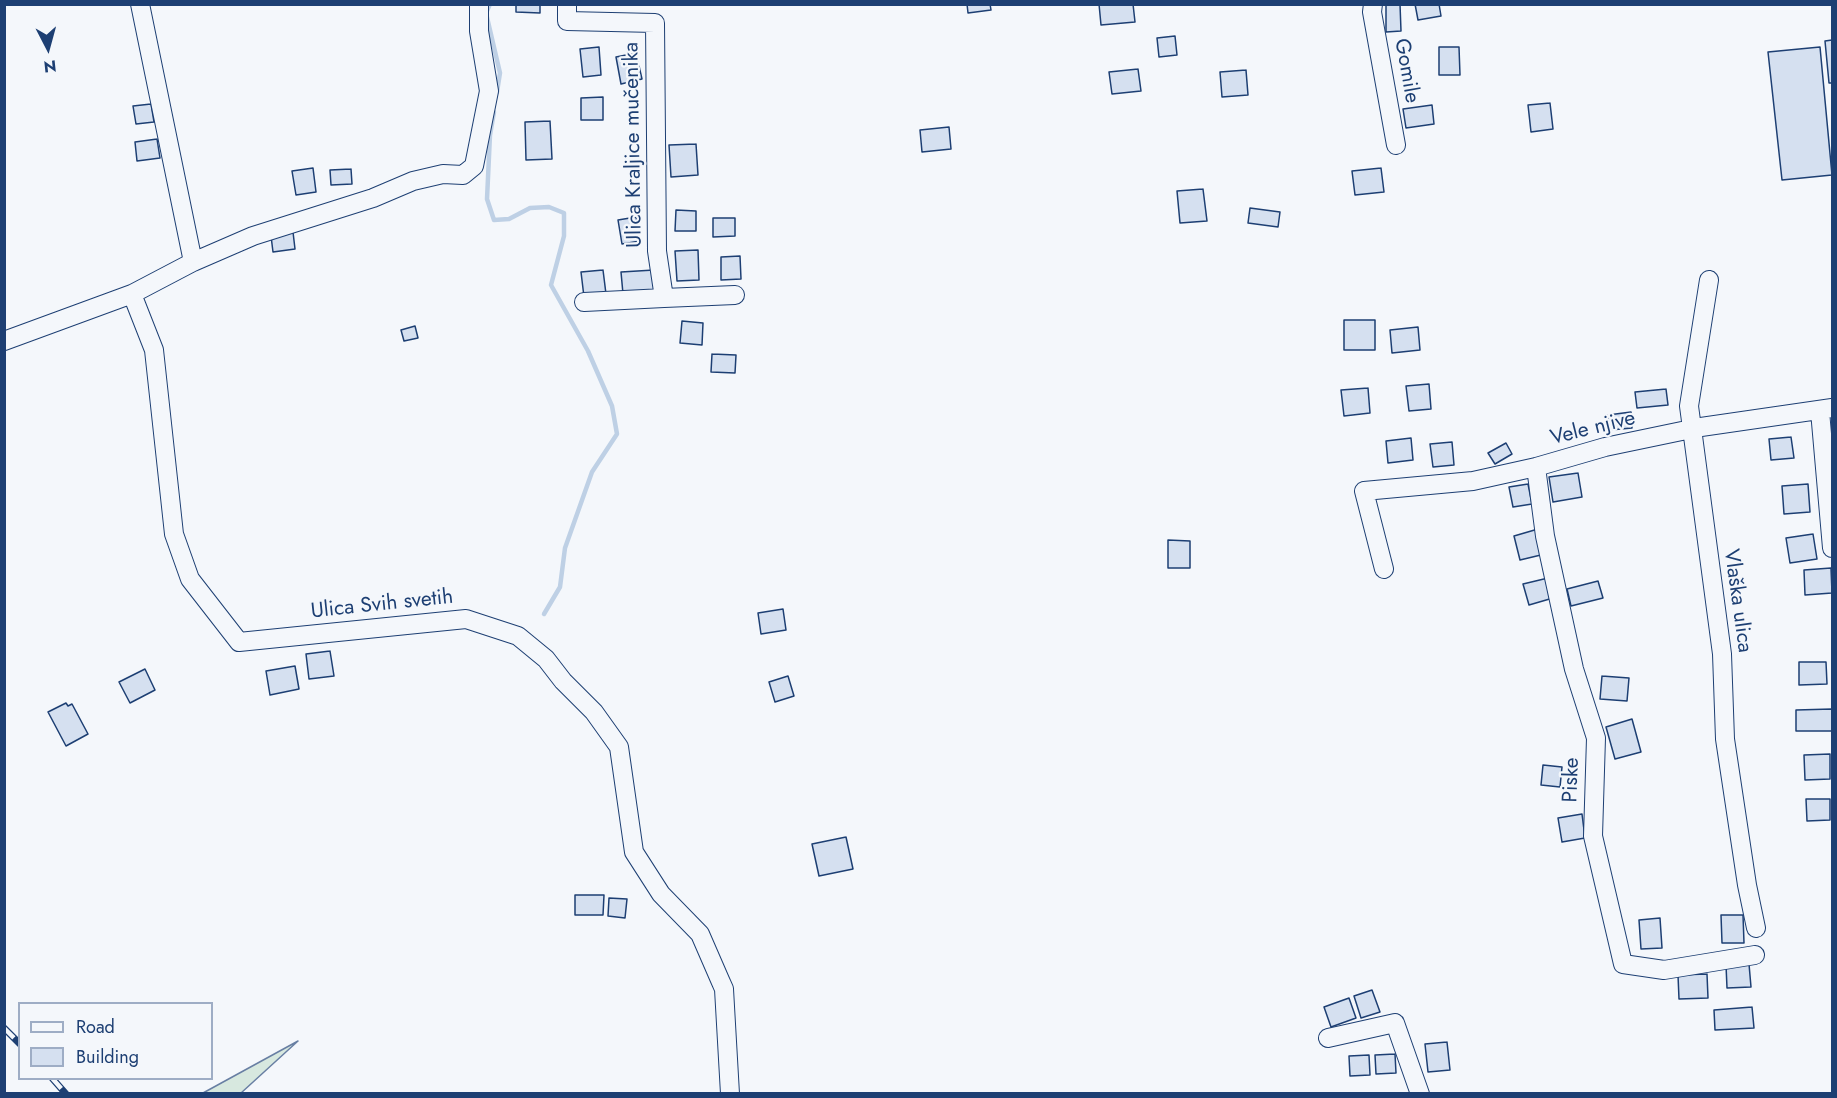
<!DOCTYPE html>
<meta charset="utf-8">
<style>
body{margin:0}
#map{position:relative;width:1837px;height:1098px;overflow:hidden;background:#f4f7fb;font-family:Jost,sans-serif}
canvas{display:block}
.frame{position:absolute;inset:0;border:6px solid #1d3f73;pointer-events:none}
.legend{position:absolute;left:18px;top:1002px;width:195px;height:78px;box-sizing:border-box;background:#f4f7fb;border:2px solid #9eadc5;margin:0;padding:8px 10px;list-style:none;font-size:18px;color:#1d3f73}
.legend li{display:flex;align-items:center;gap:12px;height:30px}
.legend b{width:30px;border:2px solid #9eadc5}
.north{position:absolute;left:18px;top:18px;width:60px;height:60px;-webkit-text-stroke:4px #f4f7fb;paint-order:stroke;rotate:174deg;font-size:16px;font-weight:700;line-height:24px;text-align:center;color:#1d3f73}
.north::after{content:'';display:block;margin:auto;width:21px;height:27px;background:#1d3f73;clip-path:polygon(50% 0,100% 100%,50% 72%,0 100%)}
</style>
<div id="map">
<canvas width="1837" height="1098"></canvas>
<div class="frame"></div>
<ul class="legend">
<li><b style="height:8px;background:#f4f7fb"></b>Road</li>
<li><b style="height:16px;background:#d5e0f0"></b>Building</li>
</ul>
<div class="north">N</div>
</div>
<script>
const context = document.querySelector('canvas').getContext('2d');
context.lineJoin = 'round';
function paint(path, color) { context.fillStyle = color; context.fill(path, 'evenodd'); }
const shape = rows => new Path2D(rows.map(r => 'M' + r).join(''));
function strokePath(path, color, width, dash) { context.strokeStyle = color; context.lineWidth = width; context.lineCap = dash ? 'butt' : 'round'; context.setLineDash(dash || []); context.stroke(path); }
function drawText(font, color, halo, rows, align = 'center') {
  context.font = font + ' Jost,sans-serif'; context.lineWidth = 4.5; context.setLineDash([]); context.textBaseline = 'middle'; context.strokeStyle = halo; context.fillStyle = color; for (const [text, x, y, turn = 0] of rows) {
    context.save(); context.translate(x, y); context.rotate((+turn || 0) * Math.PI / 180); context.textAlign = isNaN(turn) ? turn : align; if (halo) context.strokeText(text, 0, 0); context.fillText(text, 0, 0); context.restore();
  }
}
const green = shape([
 [298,1041,241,1093,203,1093,298,1041]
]);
paint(green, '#d7e8df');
strokePath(green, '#687fa3', 1.5);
strokePath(shape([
 [490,4,486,13,500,73,497,92],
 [494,112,490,135,487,199,494,220,509,219,530,208,549,207,564,213,564,236,551,285,588,351,612,406,617,434,592,472,565,548,560,587,544,614]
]), '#bed0e5', 4.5);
const building = shape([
 [516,4,540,4,540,13,516,12,516,4],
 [967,4,990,4,991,10,968,13,967,4],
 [1099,4,1133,4,1135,22,1101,25,1099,4],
 [1386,4,1400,4,1401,31,1386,32,1386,4],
 [1415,4,1439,4,1441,16,1418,20,1415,4],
 [1175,36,1177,55,1159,57,1157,38,1175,36],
 [1832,40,1832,83,1829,83,1825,41,1832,40],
 [599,47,601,75,583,77,580,49,599,47],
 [1439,47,1459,47,1460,75,1439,75,1439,47],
 [1820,47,1832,175,1782,180,1768,52,1820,47],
 [636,53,642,79,621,84,616,57,636,53],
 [1138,69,1141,91,1112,94,1109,72,1138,69],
 [1246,70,1248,95,1222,97,1220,72,1246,70],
 [603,97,603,120,581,120,581,98,603,97],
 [1550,103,1553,129,1531,132,1528,105,1550,103],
 [151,104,154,122,136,124,133,106,151,104],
 [1432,105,1434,124,1406,128,1403,109,1432,105],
 [550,121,552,159,526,160,525,122,550,121],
 [949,127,951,149,922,152,920,130,949,127],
 [157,139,160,158,137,161,135,142,157,139],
 [696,144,698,175,671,177,669,145,696,144],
 [313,168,316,192,296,195,292,171,313,168],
 [1381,168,1384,192,1355,195,1352,171,1381,168],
 [351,169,352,184,331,185,330,170,351,169],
 [1203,189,1207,221,1180,223,1177,191,1203,189],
 [1250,208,1280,212,1278,227,1248,223,1250,208],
 [676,210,696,211,696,231,675,231,676,210],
 [636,217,640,241,622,244,618,220,636,217],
 [713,218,735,218,735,236,713,237,713,218],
 [293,232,295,249,273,252,271,236,293,232],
 [698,250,699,280,677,281,675,251,698,250],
 [740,256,741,279,721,280,721,257,740,256],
 [603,270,606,294,584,297,581,272,603,270],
 [654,270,656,292,623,294,621,272,654,270],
 [1344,320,1375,320,1375,350,1344,350,1344,320],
 [682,321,703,323,702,345,680,343,682,321],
 [415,326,418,338,404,341,401,330,415,326],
 [1418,327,1420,350,1392,353,1390,330,1418,327],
 [712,354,736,355,735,373,711,372,712,354],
 [1429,384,1431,409,1409,411,1406,386,1429,384],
 [1368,388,1370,413,1344,416,1341,390,1368,388],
 [1666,389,1668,405,1637,408,1635,392,1666,389],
 [1631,412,1632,428,1610,430,1608,415,1631,412],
 [1791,437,1794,458,1771,460,1769,439,1791,437],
 [1411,438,1413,460,1388,463,1386,441,1411,438],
 [1452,442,1454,465,1433,467,1430,444,1452,442],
 [1506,443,1512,454,1495,464,1488,453,1506,443],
 [1578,473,1582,497,1553,502,1549,477,1578,473],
 [1528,484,1532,504,1513,507,1509,487,1528,484],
 [1808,484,1810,512,1784,514,1782,486,1808,484],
 [1538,529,1545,554,1520,560,1514,536,1538,529],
 [1813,534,1817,559,1790,563,1786,538,1813,534],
 [1168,540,1190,541,1190,568,1168,568,1168,540],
 [1831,568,1832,593,1805,595,1804,570,1831,568],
 [1548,578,1553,598,1529,605,1523,584,1548,578],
 [1598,581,1603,598,1571,606,1567,589,1598,581],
 [783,609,786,630,761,634,758,613,783,609],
 [330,651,334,676,309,679,306,654,330,651],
 [1799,662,1826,662,1827,684,1799,685,1799,662],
 [295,666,299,689,270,695,266,671,295,666],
 [145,669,155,690,130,703,119,682,145,669],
 [788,676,794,696,775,702,769,682,788,676],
 [1602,676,1629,678,1627,701,1600,699,1602,676],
 [66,703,68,706,72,704,88,734,66,746,48,712,66,703],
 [1832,709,1832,731,1796,731,1796,710,1832,709],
 [1632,719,1641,752,1615,759,1606,727,1632,719],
 [1830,754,1830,779,1805,780,1804,755,1830,754],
 [1543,765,1562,767,1560,787,1541,785,1543,765],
 [1806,799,1830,799,1830,820,1807,821,1806,799],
 [1582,814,1585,838,1562,842,1558,818,1582,814],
 [846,837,853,869,819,876,812,844,846,837],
 [575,895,604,895,603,915,575,915,575,895],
 [609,898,627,899,625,918,608,916,609,898],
 [1721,915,1743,915,1744,943,1722,943,1721,915],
 [1660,918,1662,948,1641,949,1639,920,1660,918],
 [1749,964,1751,987,1727,988,1726,965,1749,964],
 [1707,974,1708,998,1679,999,1678,975,1707,974],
 [1372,990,1380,1012,1361,1018,1354,996,1372,990],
 [1349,998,1356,1018,1331,1027,1324,1007,1349,998],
 [1752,1007,1754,1028,1715,1030,1714,1010,1752,1007],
 [1447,1042,1450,1070,1428,1072,1425,1044,1447,1042],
 [1395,1054,1396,1073,1376,1074,1375,1055,1395,1054],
 [1369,1055,1370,1075,1350,1076,1349,1056,1369,1055]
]);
paint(building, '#d5e0f0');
strokePath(building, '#1d3f73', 1.5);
const minor = shape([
 [140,4,193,262],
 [567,4,567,21,655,23,657,251,664,298,735,295],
 [1373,4,1372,12,1396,145],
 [1709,280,1689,406,1722,654,1725,739,1747,885,1756,928],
 [132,294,154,350,174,534,190,579,239,642,466,619,518,636,546,659,563,681,594,712,619,747,634,852,661,894,700,934,720,980,724,989,730,1094],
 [584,302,664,298],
 [4,341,132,294,193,262,253,236,373,198,413,181,443,174,463,175,474,166,489,91,479,31,479,4],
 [1820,411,1832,548],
 [1536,467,1545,536,1574,669,1596,738,1593,836,1623,964,1664,970,1755,955],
 [1384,569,1364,491,1473,481,1536,467,1605,447,1701,427,1832,408],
 [1328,1038,1395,1023,1420,1094]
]);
strokePath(minor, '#1d3f73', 20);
strokePath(minor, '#f4f7fb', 18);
const rail = shape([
 [4,1028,20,1044],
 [52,1078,66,1094]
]);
strokePath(rail, '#1d3f73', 7);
strokePath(rail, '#f4f7fb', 4.5, [14]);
drawText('21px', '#1d3f73', '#f4f7fb', [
 ["Gomile",1406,71,80],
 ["Ulica Kraljice mučenika",634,145,-91],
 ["Vele njive",1593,429,-14],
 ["Vlaška ulica",1737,601,82],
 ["Ulica Svih svetih",382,605,-6],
 ["Piske",1572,780,-88]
]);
</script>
